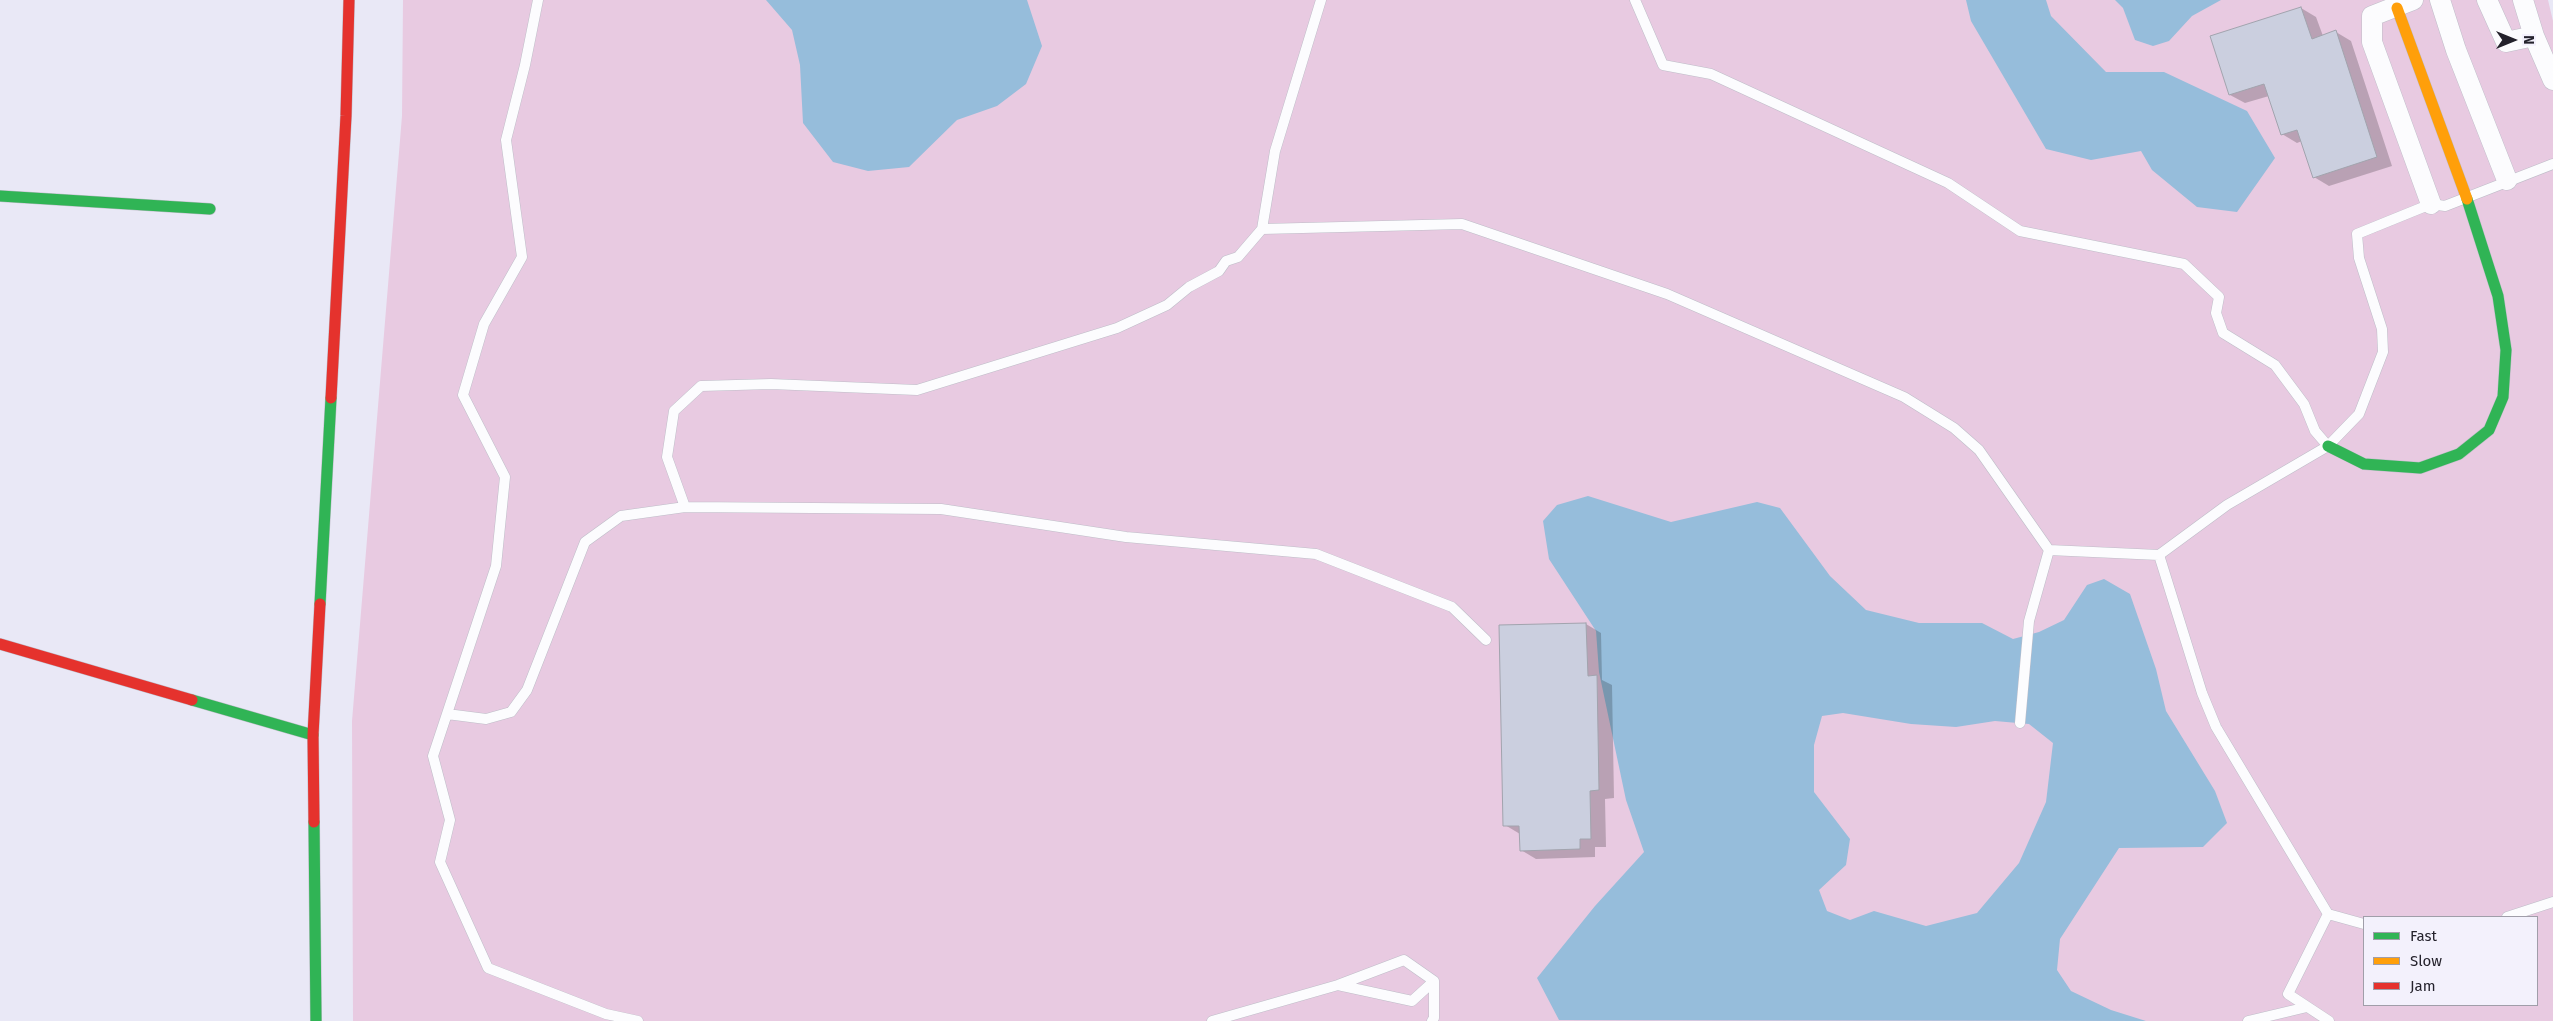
<!DOCTYPE html>
<style>
body{margin:0}
#map{position:relative;width:2553px;height:1021px;overflow:hidden;background:#e9e8f6;font-family:"Fira Sans",sans-serif}
canvas{display:block}
.legend{position:absolute;left:2363px;top:916px;width:175px;height:90px;box-sizing:border-box;background:#f3f1fc;border:1px solid #a09ea9;margin:0;padding:6px 9px;list-style:none;font-size:15px;color:#24222c}
.legend li{display:flex;align-items:center;gap:10px;height:25px}
.legend b{width:25px;border:1px solid #a09ea9}
.north{position:absolute;left:2488px;top:15px;width:50px;height:50px;-webkit-text-stroke:4px #f3f1fc;paint-order:stroke;rotate:90deg;font-size:14px;font-weight:700;line-height:20px;text-align:center;color:#24222c}
.north::after{content:'';display:block;margin:auto;width:18px;height:22px;background:#24222c;clip-path:polygon(50% 0,100% 100%,50% 72%,0 100%)}
</style>
<div id="map">
<canvas width="2553" height="1021"></canvas>
<ul class="legend">
<li><b style="height:6px;background:#30b455"></b>Fast</li>
<li><b style="height:6px;background:#ff9f0a"></b>Slow</li>
<li><b style="height:6px;background:#e5322d"></b>Jam</li>
</ul>
<div class="north">N</div>
</div>
<script>
const context = document.querySelector('canvas').getContext('2d');
context.lineJoin = 'round';
function paint(path, color) { context.fillStyle = color; context.fill(path, 'evenodd'); }
const shape = rows => new Path2D(rows.map(r => 'M' + r).join(''));
function strokePath(path, color, width, dash) { context.strokeStyle = color; context.lineWidth = width; context.lineCap = dash ? 'butt' : 'round'; context.setLineDash(dash || []); context.stroke(path); }
paint(shape([
 [403,0,2548,0,2553,21,2553,1021,353,1021,352,721,402,116],
 [2364,917,2537,917,2537,1005,2364,1005]
]), '#e8cae1');
paint(shape([
 [766,0,1027,0,1042,46,1026,84,997,106,957,120,909,167,868,171,833,162,803,123,800,65,792,30],
 [1966,0,2046,0,2051,16,2106,72,2164,72,2247,111,2275,158,2237,212,2197,207,2152,170,2141,151,2091,160,2046,149,1971,21],
 [2115,0,2221,0,2192,16,2169,41,2153,46,2135,40,2123,8],
 [1588,496,1671,522,1757,502,1780,508,1830,576,1866,610,1919,623,1982,623,2013,639,2039,632,2064,620,2087,585,2104,579,2130,594,2156,669,2166,711,2215,791,2227,823,2203,847,2119,848,2060,939,2057,970,2071,991,2111,1010,2146,1021,1559,1020,1537,978,1595,906,1644,852,1626,800,1599,672,1596,631,1549,559,1543,521,1557,505],
 [1843,713,1911,724,1956,727,1995,721,2029,724,2053,743,2046,802,2019,863,1977,913,1926,926,1874,911,1850,920,1827,911,1819,890,1846,865,1850,839,1814,792,1814,745,1822,716]
]), '#96bddb');
paint(shape([
 [2301,8,2316,17,2323,36,2336,32,2351,41,2392,166,2329,186,2314,177,2302,141,2297,143,2282,134,2269,96,2245,103,2230,95],
 [1586,624,1601,633,1602,680,1612,685,1614,798,1605,799,1606,847,1595,847,1595,857,1536,859,1521,850,1520,834,1505,825]
]), '#0003');
const building = shape([
 [2301,7,2312,39,2336,30,2377,157,2313,178,2297,130,2281,135,2264,84,2229,95,2210,36,2301,7],
 [1586,623,1588,676,1597,675,1599,790,1590,791,1591,839,1580,839,1580,849,1520,851,1519,826,1503,826,1499,625,1586,623]
]);
paint(building, '#cbcfdf');
strokePath(building, '#a2a4ae', 1);
const lane = shape([
 [538,0,525,65,506,140,522,257,484,324,463,395,505,477,496,566,433,756,450,820,440,862,488,968,606,1014,638,1021],
 [1635,0,1663,65,1711,74,1948,183,2020,231,2184,264,2219,297,2216,313,2223,333,2275,365,2304,404,2315,431,2327,445],
 [1262,229,1462,224,1667,294,1904,397,1954,428,1979,450,2049,550,2159,555,2227,505,2328,446,2359,414,2383,352,2382,329,2359,258,2357,234,2431,204,2445,206,2553,164],
 [685,507,667,457,674,411,701,386,771,384,917,390,1117,328,1167,305,1189,287,1219,271,1226,261,1238,257,1262,229,1275,151,1321,0],
 [2159,555,2202,693,2216,727,2328,914,2364,924],
 [447,714,486,719,511,712,527,690,585,542,621,516,685,507,941,509,1126,537,1316,554,1452,607,1486,640],
 [2020,723,2029,621,2049,550],
 [2328,914,2288,994,2329,1021],
 [2507,917,2553,902],
 [1212,1021,1338,985,1404,960,1434,981,1412,1001,1338,985],
 [1432,1021,1434,1018,1434,981],
 [2248,1021,2307,1007]
]);
const street = shape([
 [2413,0,2372,16,2372,42,2431,204],
 [2440,0,2456,50,2507,180],
 [2487,0,2506,42,2534,36],
 [2523,0,2534,36,2553,80]
]);
const fast = shape([
 [0,196,210,209],
 [2328,446,2364,464,2420,468,2459,454,2489,430,2503,397,2506,350,2498,296,2467,199],
 [320,604,331,398],
 [192,700,313,735],
 [314,822,316,1021]
]);
const slow = shape([
 [2397,8,2467,199]
]);
const jam = shape([
 [331,398,346,116,349,0],
 [0,644,192,700],
 [314,822,313,735,320,604]
]);
strokePath(lane, '#bebdc8', 11);
strokePath(street, '#bebdc8', 21);
strokePath(fast, '#bebdc8', 12);
strokePath(slow, '#bebdc8', 12);
strokePath(jam, '#bebdc8', 12);
strokePath(lane, '#fcfcfe', 10);
strokePath(street, '#fcfcfe', 20);
strokePath(fast, '#30b455', 11);
strokePath(slow, '#ff9f0a', 11);
strokePath(jam, '#e5322d', 11);
</script>
